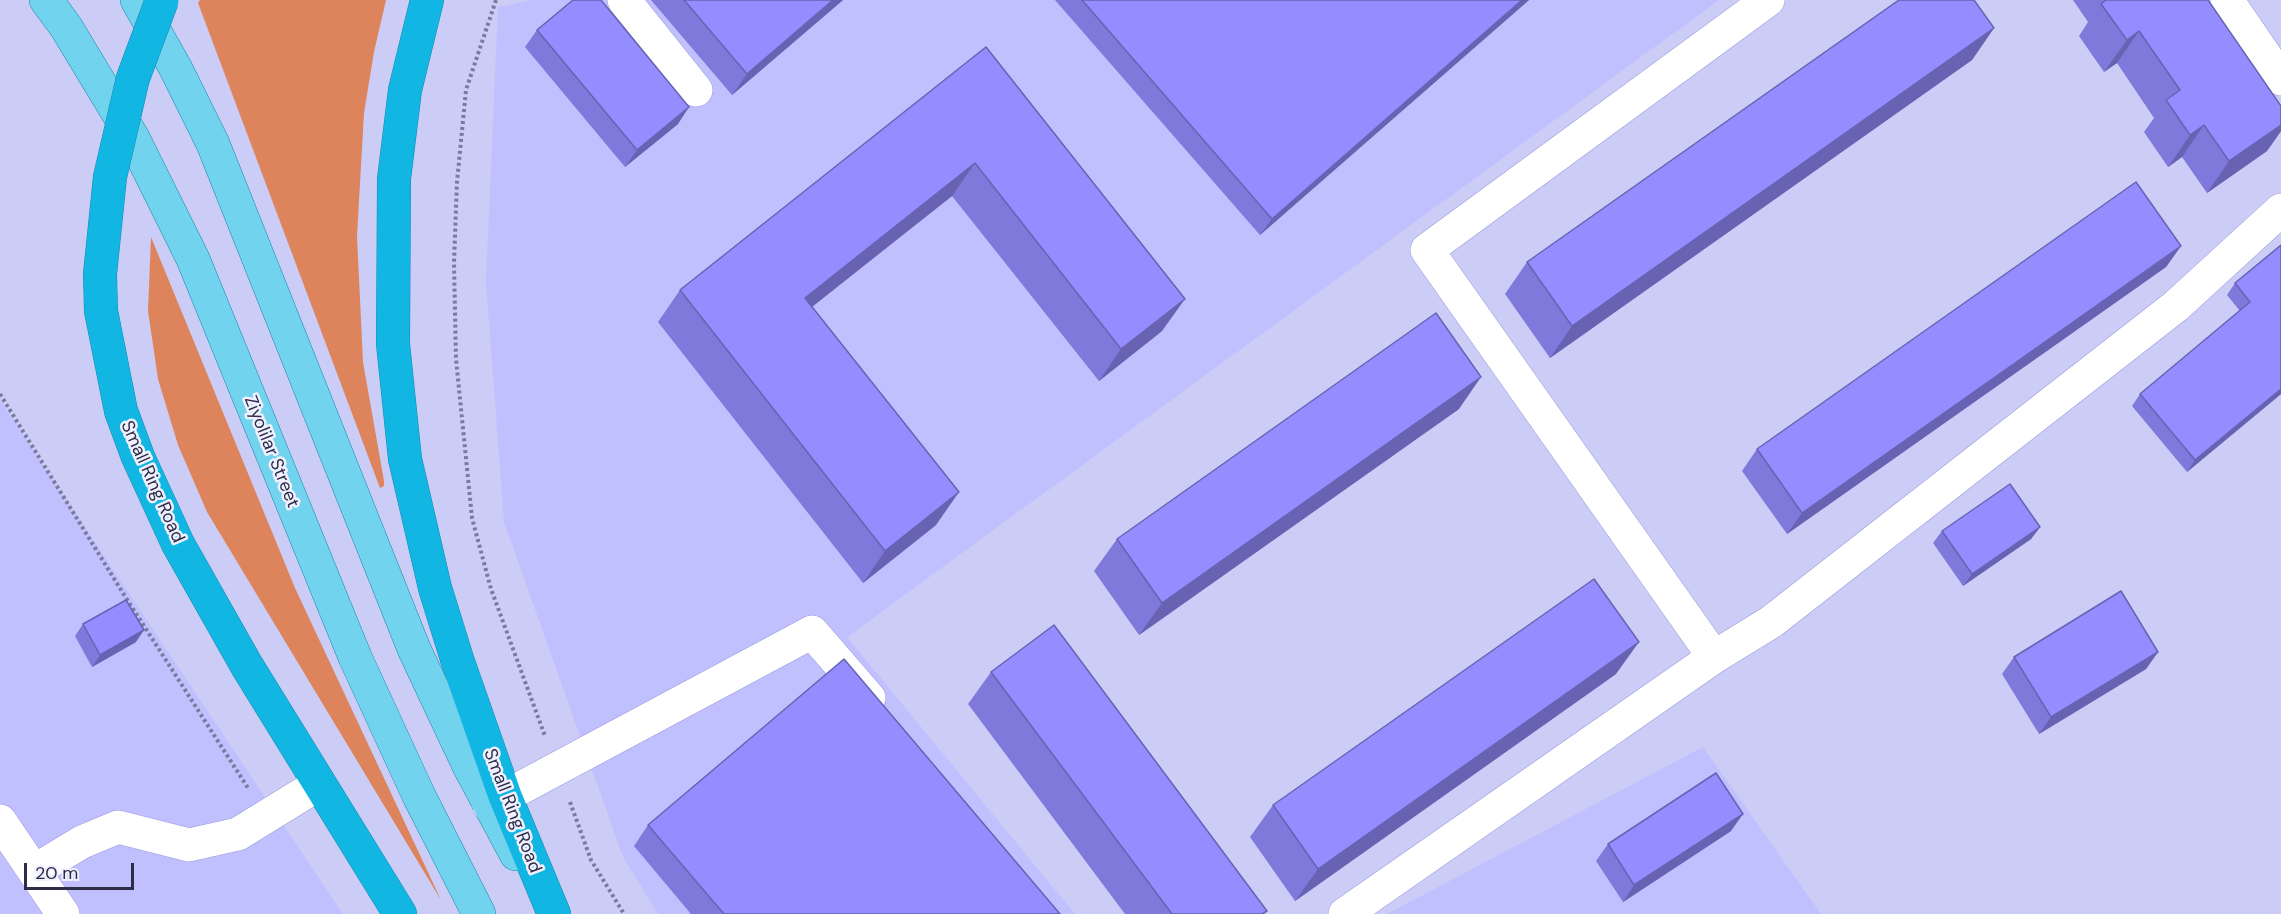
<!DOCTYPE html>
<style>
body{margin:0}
#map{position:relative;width:2281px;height:914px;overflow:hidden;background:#cbcdf7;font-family:"DM Sans",sans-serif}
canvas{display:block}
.scale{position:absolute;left:24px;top:863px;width:110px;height:27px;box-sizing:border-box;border:3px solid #2d2d48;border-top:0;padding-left:8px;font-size:18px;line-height:21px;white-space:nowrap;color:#2d2d48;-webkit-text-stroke:4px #f0f0ff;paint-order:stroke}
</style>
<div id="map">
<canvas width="2281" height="914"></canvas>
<div class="scale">20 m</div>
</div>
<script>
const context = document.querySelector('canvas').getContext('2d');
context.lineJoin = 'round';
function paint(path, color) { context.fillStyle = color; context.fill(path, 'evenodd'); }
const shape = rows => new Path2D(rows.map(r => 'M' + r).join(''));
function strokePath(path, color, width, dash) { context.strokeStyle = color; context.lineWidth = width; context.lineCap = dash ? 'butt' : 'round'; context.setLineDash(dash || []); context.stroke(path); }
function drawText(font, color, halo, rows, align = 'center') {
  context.font = font + ' "DM Sans",sans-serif'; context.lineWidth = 5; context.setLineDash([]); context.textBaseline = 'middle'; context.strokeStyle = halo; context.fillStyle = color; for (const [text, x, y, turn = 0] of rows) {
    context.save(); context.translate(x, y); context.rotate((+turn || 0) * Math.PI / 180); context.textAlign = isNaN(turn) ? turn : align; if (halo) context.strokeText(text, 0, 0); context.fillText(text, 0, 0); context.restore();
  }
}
paint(shape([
 [533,0,1719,0,847,637,1075,914,658,914,623,857,504,522,486,282,498,7],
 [0,400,343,914,0,914],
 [1703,747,1821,914,1387,914]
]), '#bfc0fd');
paint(shape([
 [200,0,386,0,374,52,364,113,357,236,363,362,384,481,384,486,380,488,198,3],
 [151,237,295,588,441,900,207,512,178,445,158,379,148,311]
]), '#dd845d');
const minor = shape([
 [624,0,696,90],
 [2227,0,2281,79],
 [1714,657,1427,250,1768,0],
 [489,805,812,632,869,698],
 [0,821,63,914],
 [34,871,82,842,118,827,189,845,238,834,319,784],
 [1345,914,1714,657,1771,622,2176,306,2281,210]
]);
const major = shape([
 [46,0,66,27,133,138,193,259,355,657,419,796,479,914],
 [137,0,176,69,213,144,414,649,469,766,516,854]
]);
const highway = shape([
 [427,0,405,90,394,179,393,344,405,459,435,588,457,659,505,796,554,914],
 [101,311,121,411,138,457,178,544,247,666,400,914]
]);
strokePath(minor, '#9a99dd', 34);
strokePath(major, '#1b86ad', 34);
strokePath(highway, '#1b86ad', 34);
strokePath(shape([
 [496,0,466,90,457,182,454,263,456,359,472,518,491,589,545,736],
 [0,394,126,598,248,788],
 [570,802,591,860,624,914]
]), '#797a9c', 4, [3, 3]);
strokePath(minor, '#fff', 33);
strokePath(major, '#71d3ee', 33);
strokePath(highway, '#12b6e3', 33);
const highwayBridge = shape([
 [101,311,100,274,110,177,133,78,162,0]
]);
strokePath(highwayBridge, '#1b86ad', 34, []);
strokePath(highwayBridge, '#12b6e3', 33);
paint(shape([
 [651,0,843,0,732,95],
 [1055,0,1529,0,1260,235],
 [2073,0,2208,0,2281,106,2281,131,2267,151,2207,193,2182,157,2168,167,2144,132,2154,118,2117,63,2104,72,2079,36,2088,22],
 [1994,28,1972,60,1550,358,1505,294,1527,262],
 [537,30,678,124,625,167,525,47],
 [986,47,1162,331,1099,381,952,196,812,306,936,525,863,583,658,322,680,290],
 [2281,245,2281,394,2187,472,2132,406,2140,394,2240,311,2227,295,2235,283],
 [2181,246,2166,267,1787,534,1742,471,1757,449],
 [1459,409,1139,635,1094,571,1117,539],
 [2040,527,2031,539,1963,586,1933,543,1942,531],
 [83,624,136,642,92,667,75,636],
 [2158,652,2146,669,2039,734,2002,674,2014,657],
 [991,672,1267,911,1264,914,1125,914,968,704],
 [1616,674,1295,901,1250,837,1273,805],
 [648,825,1060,914,691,914,634,846],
 [1731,831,1623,902,1596,861,1608,844]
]), '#7e79db');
paint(shape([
 [833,0,843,0,732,95,747,74],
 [1522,0,1529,0,1260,235,1272,219],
 [1994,28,1972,60,1550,358,1572,326],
 [2139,31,2117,63,2104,72,2127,40],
 [689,107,678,124,625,167,637,150],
 [2204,125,2182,157,2168,167,2190,135],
 [2281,125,2281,131,2267,151,2207,193,2229,161],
 [975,163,952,196,783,330,805,298],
 [2181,246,2166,267,1787,534,1802,513],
 [1185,299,1162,331,1099,381,1121,349],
 [1481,377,1459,409,1139,635,1162,603],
 [2281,389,2281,394,2187,472,2195,460],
 [959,492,936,525,863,583,885,551],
 [2040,527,2031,539,1963,586,1972,574],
 [144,630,136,642,92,667,100,655],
 [1639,642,1616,674,1295,901,1318,869],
 [2158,652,2146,669,2039,734,2051,717],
 [1743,814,1731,831,1623,902,1634,885]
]), '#6763b2');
const building = shape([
 [573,0,601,0,689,107,637,150,537,30,573,0],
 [684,0,833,0,747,74,684,0],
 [1082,0,1522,0,1272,219,1082,0],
 [1899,0,1974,0,1994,28,1572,326,1527,262,1899,0],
 [2106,0,2208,0,2281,106,2281,125,2229,161,2204,125,2190,135,2166,100,2180,90,2139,31,2127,40,2101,4,2106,0],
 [986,47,1185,299,1121,349,975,163,805,298,959,492,885,551,680,290,986,47],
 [2136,182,2181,246,1802,513,1757,449,2136,182],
 [2281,245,2281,389,2195,460,2140,394,2250,302,2235,283,2281,245],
 [1436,313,1481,377,1162,603,1117,539,1436,313],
 [2010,484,2040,527,1972,574,1942,531,2010,484],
 [1594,579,1639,642,1318,869,1273,805,1594,579],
 [2121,591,2158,652,2051,717,2014,657,2121,591],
 [126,600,144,630,100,655,83,624,126,600],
 [1054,625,1267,911,1262,914,1172,914,991,672,1054,625],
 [844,659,1060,914,724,914,648,825,844,659],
 [1716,773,1743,814,1634,885,1608,844,1716,773]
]);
paint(building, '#938dff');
strokePath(building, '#6763b2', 1.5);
drawText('18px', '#2d2d48', '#f0f0ff', [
 ["Ziyolilar Street",271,452,68],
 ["Small Ring Road",152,482,66],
 ["Small Ring Road",512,811,69]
]);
</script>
